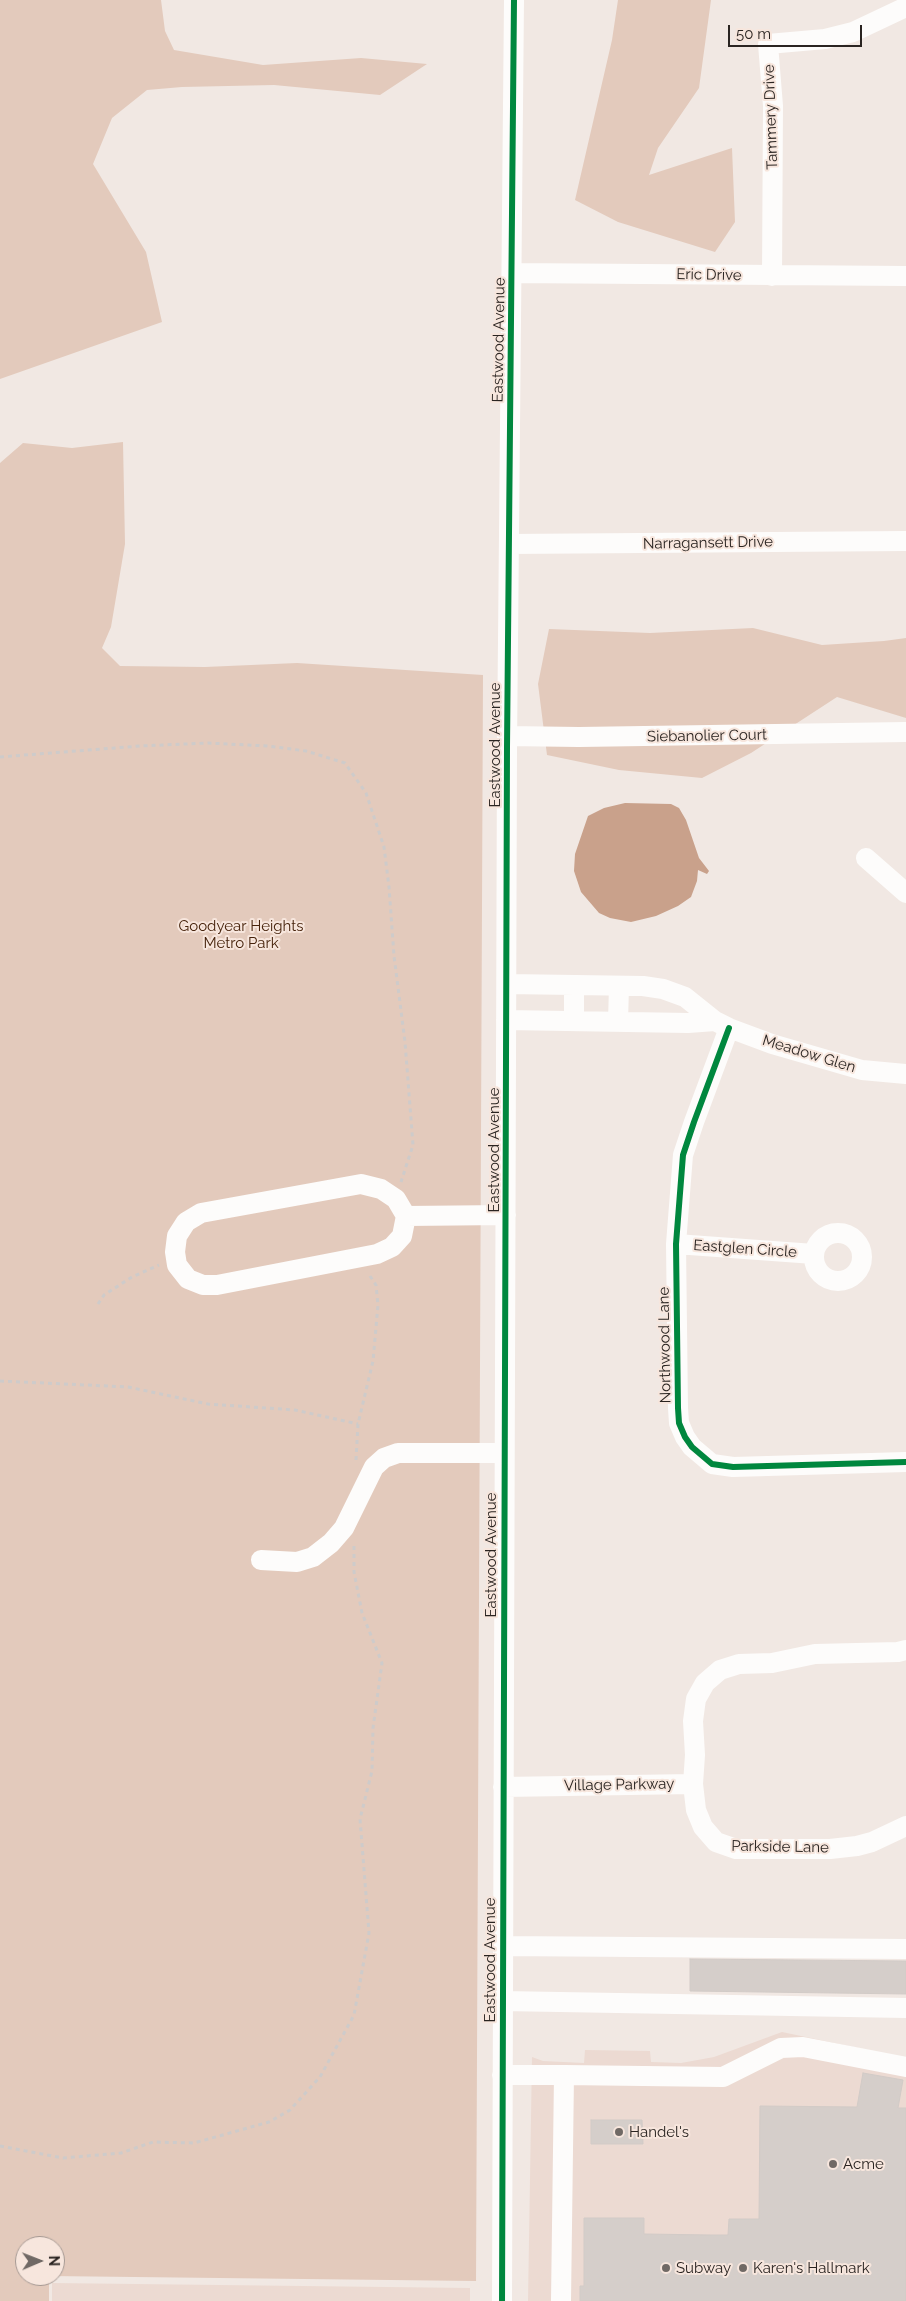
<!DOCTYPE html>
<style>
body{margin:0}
#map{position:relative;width:906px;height:2301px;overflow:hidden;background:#f1e8e3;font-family:Raleway,sans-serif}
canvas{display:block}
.north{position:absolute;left:15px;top:2236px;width:50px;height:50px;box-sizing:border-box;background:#f7e6dd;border:1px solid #a59892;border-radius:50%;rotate:89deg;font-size:14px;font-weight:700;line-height:20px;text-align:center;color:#2a2421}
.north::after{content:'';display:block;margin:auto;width:18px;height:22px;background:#706965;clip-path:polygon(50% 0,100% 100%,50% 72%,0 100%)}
.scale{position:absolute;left:728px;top:25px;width:134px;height:22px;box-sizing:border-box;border:2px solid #2a2421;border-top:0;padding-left:6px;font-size:15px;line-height:18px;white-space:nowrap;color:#2a2421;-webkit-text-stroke:4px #f7e6dd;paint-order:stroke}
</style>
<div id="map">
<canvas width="906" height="2301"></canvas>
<div class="north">N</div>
<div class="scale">50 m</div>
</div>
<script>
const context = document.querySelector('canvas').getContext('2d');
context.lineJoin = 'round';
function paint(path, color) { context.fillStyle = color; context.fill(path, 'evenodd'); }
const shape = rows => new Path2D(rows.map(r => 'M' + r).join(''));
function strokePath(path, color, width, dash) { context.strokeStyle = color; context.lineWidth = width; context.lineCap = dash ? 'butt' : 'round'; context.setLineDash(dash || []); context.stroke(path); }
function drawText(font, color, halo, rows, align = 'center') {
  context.font = font + ' Raleway,sans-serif'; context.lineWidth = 4; context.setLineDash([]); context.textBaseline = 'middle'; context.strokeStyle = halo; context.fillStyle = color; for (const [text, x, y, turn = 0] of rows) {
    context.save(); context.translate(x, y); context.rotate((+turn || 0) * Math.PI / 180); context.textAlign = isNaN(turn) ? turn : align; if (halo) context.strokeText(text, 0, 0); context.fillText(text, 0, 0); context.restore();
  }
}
paint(shape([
 [782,2032,906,2058,906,2301,528,2301,532,2057,543,2061,584,2063,585,2050,650,2051,651,2062,681,2063,714,2057],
 [52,2283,470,2288,470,2301,52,2301]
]), '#ecdad2');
paint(shape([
 [0,0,161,0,165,31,174,50,263,65,361,58,427,64,380,95,274,85,182,87,147,90,112,118,93,164,146,252,162,322,0,379],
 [618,0,711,0,699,88,658,148,649,175,732,148,735,222,715,252,618,222,575,200,612,40],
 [123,442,125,544,111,627,102,648,120,666,205,667,297,663,483,675,476,2281,49,2276,49,2301,0,2301,0,463,23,443,72,448],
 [25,2246,55,2246,55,2276,25,2276],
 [753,628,822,645,884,641,906,638,906,718,837,697,751,753,702,778,619,770,547,755,538,684,549,629,650,633]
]), '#e3cabc');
paint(shape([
 [625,803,671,804,679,808,686,820,699,858,709,871,707,874,698,870,697,881,691,897,678,906,656,916,631,922,610,918,599,913,581,892,574,871,575,854,588,816,604,808]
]), '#c9a18b');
const building = shape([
 [690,1959,906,1961,906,1994,690,1991,690,1959],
 [863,2073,903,2080,898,2108,906,2108,906,2301,580,2301,580,2286,584,2286,584,2218,644,2218,644,2234,711,2235,728,2235,729,2219,759,2219,760,2106,857,2107,863,2073],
 [591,2120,642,2120,643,2144,591,2144,591,2120]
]);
paint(building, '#d5ceca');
strokePath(building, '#d2cbc7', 1);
strokePath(shape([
 [0,757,140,746,208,743,267,746,306,751,345,763,366,793,384,847,389,887,394,956,405,1042,413,1145,401,1182],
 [98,1304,104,1295,132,1277,159,1265],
 [0,1381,128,1387,208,1404,295,1410,358,1424],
 [356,1460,358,1424,373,1361,378,1305,376,1285,368,1273],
 [0,2146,63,2158,121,2153,153,2142,194,2143,269,2122,290,2110,320,2077,354,2015,369,1933,360,1819,372,1771,373,1728,382,1663,362,1613,354,1572,354,1546]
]), '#cecbca', 3, [4, 4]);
strokePath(shape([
 [512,273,906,276],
 [772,276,773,106,768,44,825,39,853,32,906,7],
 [509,544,906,541],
 [507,736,579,737,906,732],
 [866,858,906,893],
 [507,984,643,986,663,989,685,997,715,1021,729,1028,772,1044,862,1070,906,1074],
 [506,1020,688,1023,715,1021],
 [574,1021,574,985],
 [618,1022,619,986],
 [729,1028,694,1122,683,1155,676,1244,678,1408,679,1423,685,1437,692,1447,712,1464,733,1467,906,1462],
 [406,1216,402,1236,392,1247,377,1254,217,1285,203,1285,188,1279,177,1265,175,1252,177,1236,186,1222,201,1213,361,1184,381,1189,396,1199,406,1216,506,1215],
 '814 1257a24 24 0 1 1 48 0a24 24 0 1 1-48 0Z',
 [676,1244,814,1254],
 [261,1560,297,1562,313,1557,331,1543,344,1528,374,1467,384,1458,398,1453,504,1453],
 [906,1650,898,1652,815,1654,772,1663,739,1664,720,1670,705,1683,696,1699,693,1721,695,1755,693,1784,696,1810,703,1827,716,1842,736,1849,830,1849,857,1846,872,1842,906,1826],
 [503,1787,693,1784],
 [502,1946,906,1949],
 [502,2001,906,2008],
 [502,2075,564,2075,561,2301],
 [564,2075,723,2077,781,2048,803,2047,906,2067],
 [502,2301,507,747,514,0]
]), '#fdfcfb', 20);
strokePath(shape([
 [729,1028,694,1122,683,1155,676,1244,678,1408,679,1423,685,1437,692,1447,712,1464,733,1467,906,1462],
 [502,2301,507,747,514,0]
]), '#00873e', 6);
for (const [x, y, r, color] of [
 [619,2132,5,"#706965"],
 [833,2164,5,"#706965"],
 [666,2268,5,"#706965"],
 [743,2268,5,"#706965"]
]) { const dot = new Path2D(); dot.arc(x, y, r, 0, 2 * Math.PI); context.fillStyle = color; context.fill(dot); strokePath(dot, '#f7e6dd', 2); }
drawText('15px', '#2a2421', '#f7e6dd', [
 ["Tammery Drive",771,117,-92],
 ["Eric Drive",709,275,1],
 ["Eastwood Avenue",499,340,-89],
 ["Narragansett Drive",708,543,-1],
 ["Siebanolier Court",707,736,-1],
 ["Eastwood Avenue",495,745,-90],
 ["Meadow Glen",809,1054,17],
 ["Eastwood Avenue",494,1150,-90],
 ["Eastglen Circle",745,1249,4],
 ["Northwood Lane",665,1345,-91],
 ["Eastwood Avenue",491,1555,-90],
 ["Village Parkway",619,1785,-1],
 ["Parkside Lane",780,1847,1],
 ["Eastwood Avenue",490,1960,-90]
]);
drawText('15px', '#46220b', '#f7e6dd', [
 ["Goodyear Heights",241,926],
 ["Metro Park",241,943]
]);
drawText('15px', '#2a2421', '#f7e6dd', [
 ["Handel's",629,2132],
 ["Acme",843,2164],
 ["Subway",676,2268],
 ["Karen's Hallmark",753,2268]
], 'left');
</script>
